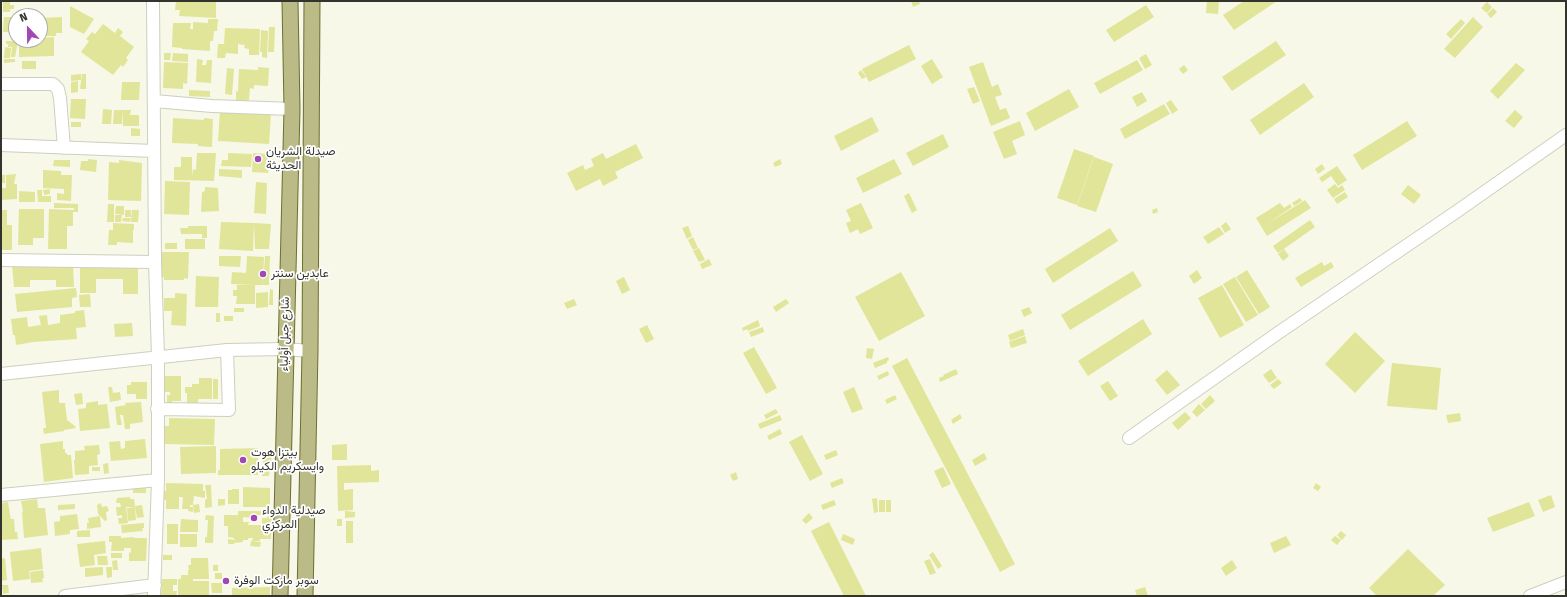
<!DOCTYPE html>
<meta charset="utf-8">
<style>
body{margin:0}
#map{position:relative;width:1567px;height:597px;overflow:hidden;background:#f7f8e7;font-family:"Fira Sans",sans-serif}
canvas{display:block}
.frame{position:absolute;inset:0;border:2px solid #34342e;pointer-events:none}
.north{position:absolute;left:8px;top:8px;width:40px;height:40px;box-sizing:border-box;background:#fff;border:1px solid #aeaeab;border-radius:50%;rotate:338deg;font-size:11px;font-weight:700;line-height:16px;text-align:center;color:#34342e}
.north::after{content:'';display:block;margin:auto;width:14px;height:18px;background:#a248b4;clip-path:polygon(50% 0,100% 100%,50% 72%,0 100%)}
</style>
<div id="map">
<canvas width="1567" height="597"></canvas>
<div class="frame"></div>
<div class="north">N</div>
</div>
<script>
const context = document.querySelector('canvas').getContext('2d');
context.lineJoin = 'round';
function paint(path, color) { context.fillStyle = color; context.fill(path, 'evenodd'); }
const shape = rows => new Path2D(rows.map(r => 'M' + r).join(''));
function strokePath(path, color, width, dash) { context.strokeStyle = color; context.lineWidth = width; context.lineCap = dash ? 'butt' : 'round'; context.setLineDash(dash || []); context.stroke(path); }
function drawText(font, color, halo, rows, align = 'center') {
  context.font = font + ' "Fira Sans",Vazirmatn,sans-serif'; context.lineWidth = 3.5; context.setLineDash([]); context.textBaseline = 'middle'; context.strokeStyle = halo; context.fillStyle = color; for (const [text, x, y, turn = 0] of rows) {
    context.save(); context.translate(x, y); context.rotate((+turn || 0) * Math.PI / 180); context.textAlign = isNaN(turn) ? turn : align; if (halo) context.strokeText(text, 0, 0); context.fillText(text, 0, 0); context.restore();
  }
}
paint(shape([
 [3,1,10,1,10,5,14,5,14,9,10,9,10,12,3,12],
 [176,1,216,1,216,18,179,16,180,10,175,10],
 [911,1,919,1,920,4,913,7],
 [1207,1,1219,1,1218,14,1206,13],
 [1244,1,1277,1,1234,30,1223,15],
 [1487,2,1492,7,1487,13,1481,8],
 [1146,5,1154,17,1114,42,1106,30],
 [70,6,94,19,84,34,70,27],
 [1493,8,1497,12,1491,18,1487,14],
 [4,17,16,17,16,29,12,29,12,32,3,32],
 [62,17,62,33,56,33,56,36,40,36,40,18],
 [1473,17,1483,27,1455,58,1444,49],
 [208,19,218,19,217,31,214,31,213,41,210,41,210,51,182,49,182,48,172,47,173,23,191,23,190,29,193,29,193,22,208,23],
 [1461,19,1465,23,1451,39,1446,34],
 [103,24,115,33,118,28,123,32,120,36,134,47,126,58,128,60,123,67,121,65,113,75,81,52,89,41,86,39,92,32,95,34],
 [269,27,275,27,274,52,268,52],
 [225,28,260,29,259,55,249,55,249,49,244,48,245,45,238,44,238,54,226,53,225,58,217,58,218,44,224,44],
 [261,30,268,31,267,58,262,57,262,52,260,52],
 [54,37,54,56,19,57,19,40,40,40,40,38],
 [6,41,18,41,15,57,11,57,12,47,8,47,8,44,6,44],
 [1276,41,1286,55,1232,91,1222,77],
 [909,45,916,59,869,82,862,69],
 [5,47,11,48,10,58,4,58],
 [164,53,171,53,170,60,164,60],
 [173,53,188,54,188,62,172,61],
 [1146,54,1152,65,1145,69,1139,58],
 [4,59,15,59,15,62,4,63],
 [197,59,203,60,202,65,206,65,207,60,212,60,211,83,196,82],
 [932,59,943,77,932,84,921,66],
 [1137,60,1143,70,1100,94,1094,83],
 [22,61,36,61,36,69,22,69],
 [164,62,188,63,187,84,183,83,183,89,163,88],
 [983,62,992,87,998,84,1002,95,995,97,1000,110,1006,108,1010,118,991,126,969,67],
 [1516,63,1525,70,1498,99,1490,91],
 [1184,65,1188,70,1183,74,1179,69],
 [258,67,269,68,268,86,254,85,254,89,250,88,249,100,247,100,247,102,236,100,236,91,238,92,239,69,258,70],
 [227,68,234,69,232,95,225,94],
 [861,70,866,77,862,79,858,73],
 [81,74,81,80,71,81,71,75],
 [82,74,86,74,86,89,80,89],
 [78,81,78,92,71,93,71,82],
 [122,82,140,82,139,100,121,100],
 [1304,83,1314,97,1260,135,1250,120],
 [974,87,980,101,973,104,967,89],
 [1069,89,1079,107,1035,131,1026,113],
 [189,90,210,91,210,97,189,96],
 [1142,92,1147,101,1137,107,1132,97],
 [71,99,86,99,85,119,70,118],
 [1171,100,1178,110,1172,114,1166,103],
 [1164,104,1170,114,1125,139,1120,129],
 [103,109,112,110,111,124,102,124],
 [114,110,123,110,122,124,113,124],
 [123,110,131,110,130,115,139,115,139,126,123,126],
 [220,110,271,113,269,144,218,141],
 [1515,110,1523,117,1514,128,1505,121],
 [872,117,879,131,841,151,834,136],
 [173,118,204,120,204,118,213,119,212,147,198,146,198,144,172,143],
 [1020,121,1025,135,1012,141,1017,154,1004,159,993,132],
 [1407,121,1417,136,1362,170,1353,155],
 [71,122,81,122,81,127,71,127],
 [131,128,140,129,140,136,131,136],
 [943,134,949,147,913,166,906,153],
 [636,144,643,158,615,172,618,178,603,186,600,179,576,191,567,173,583,165,585,170,594,166,591,159,603,153,606,159],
 [1074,149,1094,156,1077,205,1057,198],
 [197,153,216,153,214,181,174,180,174,167,181,167,181,157,192,157,192,177,193,169,196,170],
 [228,153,252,154,251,167,221,166,222,160,228,160],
 [253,153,269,154,268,173,252,172],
 [1094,157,1113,164,1096,212,1077,206],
 [88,159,97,160,96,172,80,170,81,161,88,161],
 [780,159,782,164,775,167,773,163],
 [894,159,902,174,863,193,856,178],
 [54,160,70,160,70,167,53,166],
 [119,160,142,163,141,201,108,200,109,162,119,163],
 [1322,164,1325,169,1318,174,1315,169],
 [1337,166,1347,180,1338,186,1331,176,1322,182,1319,178],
 [219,169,242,170,242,178,219,176],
 [43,170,61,171,61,175,72,175,71,201,57,200,57,193,64,194,64,189,43,188],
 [16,174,14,184,17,184,17,199,1,200,1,188,6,188,6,175],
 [1,175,5,175,5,183,1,183],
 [165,181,190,182,189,215,164,214],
 [256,182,267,183,266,214,254,213],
 [1335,184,1338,188,1342,185,1345,190,1333,198,1327,190],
 [1408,185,1421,195,1414,204,1401,194],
 [205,187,218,188,219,211,201,212,202,192,205,191],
 [50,189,50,194,44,195,43,190],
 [37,190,42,190,42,196,51,196,51,202,38,202],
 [19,191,35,192,35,202,19,202],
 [1345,192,1348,197,1337,204,1334,199],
 [909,193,917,210,912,213,904,196],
 [1300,198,1302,201,1294,206,1292,203],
 [1305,200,1311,208,1267,236,1256,218,1280,203,1284,208,1290,204,1292,207,1267,224],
 [54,203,78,204,78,212,73,212,73,226,67,226,67,249,48,249,49,209,74,210,74,208,54,208],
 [861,203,873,228,860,234,858,229,850,233,846,223,851,221,846,210],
 [108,204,114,204,114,222,107,222],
 [116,206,124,206,124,215,115,214],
 [1157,208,1158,212,1153,214,1152,210],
 [19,209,44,209,44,238,33,238,33,245,18,245],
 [1,210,7,210,7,225,12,225,12,250,1,250],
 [125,210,131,210,131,217,125,217],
 [132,210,139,210,138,222,131,222],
 [115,215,122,215,121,222,115,222],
 [123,218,131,218,130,222,122,221],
 [1310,220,1315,227,1278,253,1273,246],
 [221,222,254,223,253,251,219,249],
 [1226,222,1231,229,1225,233,1221,226],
 [113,223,134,224,134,230,133,230,133,243,117,242,117,245,108,245,109,230,113,230],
 [254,223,271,224,269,249,255,249],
 [188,226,207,226,207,238,202,238,202,234,181,234,180,228,188,228],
 [688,226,692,236,687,239,682,228],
 [1219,227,1224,234,1208,244,1203,237],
 [1110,228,1118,241,1053,283,1045,269],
 [693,237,698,248,693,250,688,240],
 [185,239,205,239,205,249,185,249],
 [165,243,177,243,177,249,165,249],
 [699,248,705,260,699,262,693,251],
 [1284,249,1289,256,1283,261,1278,254],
 [162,252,189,252,188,279,184,278,184,280,164,280,164,277,161,277],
 [219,256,241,256,240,267,219,266],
 [247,256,264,257,263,285,255,285,255,304,236,304,237,296,233,296,233,290,237,290,237,285,253,285,231,284,232,272,246,273],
 [265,256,270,256,269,285,263,285],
 [709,259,712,265,702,269,700,264],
 [1322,262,1324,266,1331,262,1334,267,1301,287,1295,278],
 [73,265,74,287,56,287,56,280,30,280,30,287,14,287,12,266],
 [80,265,138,265,138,294,123,294,123,279,96,279,96,293,80,293],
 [1197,270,1202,278,1194,284,1189,276],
 [1247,270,1270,307,1259,314,1236,277],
 [1133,271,1142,286,1070,330,1061,315],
 [901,272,925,316,879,341,855,297],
 [196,276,219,277,218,307,195,307],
 [624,277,630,290,622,294,616,281],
 [1235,277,1258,315,1246,322,1223,284],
 [1222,285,1244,325,1220,338,1198,298],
 [76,288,77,297,72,298,72,307,17,312,15,294],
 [270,289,273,290,273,305,269,305],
 [268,292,268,307,256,308,256,293],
 [175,293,187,294,186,326,171,325,172,311,164,311,164,298,175,298],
 [90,294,91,307,80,307,79,295],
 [574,299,577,305,567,309,564,303],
 [786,299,789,303,776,312,773,307],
 [1029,307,1032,313,1024,317,1021,310],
 [234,308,244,308,244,312,234,312],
 [84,310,86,327,76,328,77,339,33,342,16,345,15,335,13,335,11,319,27,317,28,327,41,325,39,316,47,315,48,325,60,323,60,315,75,313,75,311],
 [216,313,220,313,220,322,216,322],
 [224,316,233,316,233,321,224,321],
 [1143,319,1152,334,1088,376,1078,361],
 [758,320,760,326,748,331,747,329,743,331,742,328],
 [132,323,133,336,115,337,114,324],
 [647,325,654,339,646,343,639,329],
 [763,327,764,332,751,337,749,332],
 [1023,329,1025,335,1010,341,1008,335],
 [1355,332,1385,361,1355,393,1325,364],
 [1025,336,1027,343,1011,348,1009,342],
 [754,347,777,388,766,394,743,353],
 [867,348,874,349,872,359,866,358],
 [888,357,889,360,887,361,887,363,875,368,873,363],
 [907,358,1015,564,1000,572,892,366],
 [1392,363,1441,368,1437,410,1387,406],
 [956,369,958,374,940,382,939,378,944,376,943,375],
 [1271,369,1277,378,1269,383,1263,375],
 [1167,370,1180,385,1167,395,1155,380],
 [888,371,889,375,879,380,877,376],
 [165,376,181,376,181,401,172,401,172,403,167,404,167,395,170,395,170,392,165,392],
 [199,378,212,378,212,399,198,399,198,405,187,405,187,393,185,393,185,387,192,387,192,384,199,384],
 [213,379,218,379,218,399,213,399],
 [1278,379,1282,383,1274,389,1270,385],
 [1108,381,1118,396,1110,401,1100,386],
 [131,382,147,382,147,399,136,399,136,394,127,394,127,385,131,385],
 [108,387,112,387,113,393,120,392,121,400,110,402],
 [854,387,863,409,852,413,843,392],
 [59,390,59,403,65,403,67,420,75,426,76,428,64,430,64,431,44,434,43,428,46,428,42,392],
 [82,393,83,404,76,405,74,394],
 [895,395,897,399,887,404,885,400],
 [1210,395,1215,401,1206,409,1201,404],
 [98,401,98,405,107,404,110,428,80,431,78,409,86,408,86,403],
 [141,402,143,422,130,424,130,429,125,429,123,415,120,415,122,425,117,425,115,407,126,405,125,403],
 [1199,404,1205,410,1197,417,1192,412],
 [776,409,778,413,766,419,764,415],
 [1185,412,1191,418,1178,430,1172,423],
 [1460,413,1461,421,1448,423,1446,415],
 [960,414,962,418,953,424,951,420],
 [780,415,782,420,760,429,758,424],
 [169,418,215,419,214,445,164,444,164,426,169,426],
 [780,429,782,434,769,440,767,436],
 [802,435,823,474,810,481,789,442],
 [145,439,147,458,111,461,109,442,120,441,121,449,125,448,125,441],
 [63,441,63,449,65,449,65,453,67,453,67,455,71,455,73,478,44,482,40,444],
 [347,444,347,460,332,460,332,445],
 [99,445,100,454,97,455,98,465,89,466,89,474,75,475,74,460,88,459,75,460,75,451,85,450,84,446],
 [216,446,216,473,181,474,180,447],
 [258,448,258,475,218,475,218,470,220,470,220,449],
 [836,450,838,455,826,460,824,455],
 [984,453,987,459,975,466,972,460],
 [263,454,272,454,271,464,263,464],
 [108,463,109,473,104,474,103,464],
 [371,465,371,471,379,470,379,482,344,483,344,490,353,489,353,510,338,511,337,466],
 [92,467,100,467,100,471,92,471],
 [262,467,270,468,269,476,262,476],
 [943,467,951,484,942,488,934,471],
 [736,472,738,479,733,481,730,475],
 [842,478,844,483,832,488,830,483],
 [166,483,203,484,203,491,205,491,205,498,194,496,193,505,190,505,190,507,193,507,193,512,188,511,188,509,182,509,183,497,179,497,179,509,166,509,166,500,163,500,164,491,166,491],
 [1316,483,1321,487,1318,491,1313,488],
 [133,485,146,486,146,493,133,493],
 [205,485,211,485,212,507,205,508,205,500,207,499],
 [243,487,270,488,270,507,243,507],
 [232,489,239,489,239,504,228,504,228,490,232,490],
 [1551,495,1555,507,1543,512,1538,500],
 [130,497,130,499,134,499,135,507,126,507,128,523,119,524,118,518,122,518,122,515,117,516,116,507,121,507,120,503,116,503,117,498],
 [877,498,878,512,874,513,872,499],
 [37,499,38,508,45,508,48,535,24,538,22,512,23,512,21,501],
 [218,499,225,499,225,505,218,506],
 [834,500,836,505,823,510,821,505],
 [879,500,885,500,885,512,879,512],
 [886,500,891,500,891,512,886,512],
 [8,502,10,515,11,519,14,519,15,532,17,532,18,539,1,540,1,503],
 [1529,502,1535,516,1493,532,1487,518],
 [101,503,102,507,107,506,109,511,106,512,107,520,105,521,98,514,97,505],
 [75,504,75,509,58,510,58,505],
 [199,504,200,512,194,513,193,505],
 [142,505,144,517,137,518,135,506],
 [135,507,136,520,128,521,127,508],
 [238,511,264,511,264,515,258,515,258,520,252,520,252,518,243,517,243,522,249,522,248,525,262,525,261,527,267,528,267,524,262,524,262,518,267,518,268,512,272,512,271,539,260,539,260,541,252,541,253,538,248,538,248,540,243,540,243,542,235,543,234,538,228,537,228,526,224,526,224,515,238,515],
 [345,511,355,512,355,517,345,518],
 [809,513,813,518,806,524,802,520],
 [77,514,79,529,70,530,70,534,55,536,54,522,60,521,60,516],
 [206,515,214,516,213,543,205,543,205,537,207,537,208,520,205,520],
 [100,516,101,527,87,529,87,523,89,523,88,518],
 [181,519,198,520,198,532,180,532],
 [337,519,342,519,342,526,337,526],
 [346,521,353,521,353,543,346,543],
 [829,522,866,596,844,596,811,531],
 [144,523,144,528,142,528,143,531,122,533,121,525],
 [167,524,178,524,178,544,167,544],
 [90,530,90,537,77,537,77,531],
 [1341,531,1346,535,1342,540,1337,535],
 [180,534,197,534,197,547,180,547],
 [843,534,855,539,853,545,841,540],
 [109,536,121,536,121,538,134,537,134,538,147,538,146,561,129,561,129,552,131,553,131,548,124,548,124,551,111,551,112,542,109,542],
 [1286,536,1291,545,1274,553,1270,543],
 [1335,536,1341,540,1337,545,1331,540],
 [228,539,235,540,234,544,228,544],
 [105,541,106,553,94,555,95,565,80,567,77,544],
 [251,541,261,542,260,547,250,546],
 [41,548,43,569,29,571,30,579,13,581,10,552],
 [1408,549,1445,585,1433,596,1377,596,1369,588],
 [933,552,942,566,938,569,929,555],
 [111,553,122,553,122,558,111,558],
 [163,555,172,555,172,560,163,560],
 [97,556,107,556,108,565,98,565],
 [5,558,7,580,1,581,1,559],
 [191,558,208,558,209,579,193,579,193,581,209,581,209,596,178,596,178,579,181,579,181,575,188,575,188,570,189,570,188,565,191,565],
 [930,559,936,573,930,575,924,561],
 [117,560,118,570,113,570,112,561],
 [1232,560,1237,568,1226,576,1221,568],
 [213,565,218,565,218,571,213,571],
 [103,567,103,575,85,577,85,568],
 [106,567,112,567,112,577,107,578],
 [43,570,44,578,42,579,43,582,31,583,30,572],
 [215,573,222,573,222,579,215,579],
 [162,579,177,579,177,585,173,585,173,591,177,591,176,596,161,596],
 [211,583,222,583,222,593,212,593],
 [2,585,8,585,9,593,3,594],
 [270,587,270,596,232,596,232,588],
 [1145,587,1148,596,1137,596,1135,590]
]), '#e1e599');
const minor = shape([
 [153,1,155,262,158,357,158,480,154,596],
 [1,84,53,84,58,89,60,98,64,148],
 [154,101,212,106,292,109],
 [1,145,154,151],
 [1,260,155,262],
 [1,374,227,350,285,349,310,351],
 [157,409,229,410,227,350],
 [1129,438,1278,333,1456,212,1566,135],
 [1,495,158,480],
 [65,596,155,585],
 [1530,596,1566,582]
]);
const major = shape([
 [280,596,292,109,290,1],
 [305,596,310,351,312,1]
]);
strokePath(minor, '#cdcfbf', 14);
strokePath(major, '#6d6e34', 17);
strokePath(minor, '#fff', 12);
strokePath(major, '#babb87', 15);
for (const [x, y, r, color] of [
 [258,159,4,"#a248b4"],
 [263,274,4,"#a248b4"],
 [243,460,4,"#a248b4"],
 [254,518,4,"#a248b4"],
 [226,581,4,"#a248b4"]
]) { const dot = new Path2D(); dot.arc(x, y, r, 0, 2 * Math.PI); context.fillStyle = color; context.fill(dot); strokePath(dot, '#fff', 1.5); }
drawText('12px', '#34342e', '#fff', [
 ["صيدلة الشريان",266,152],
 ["الحديثة",266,166],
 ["عابدين سنتر",271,274],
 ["بيتزا هوت",251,453],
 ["وايسكريم الكيلو",251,467],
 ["صيدلية الدواء",262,511],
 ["المركزي",262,525],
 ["سوبر ماركت الوفرة",234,581]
], 'left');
drawText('12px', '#34342e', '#fff', [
 ["شارع جبل أولياء",285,334,-89]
]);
</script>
